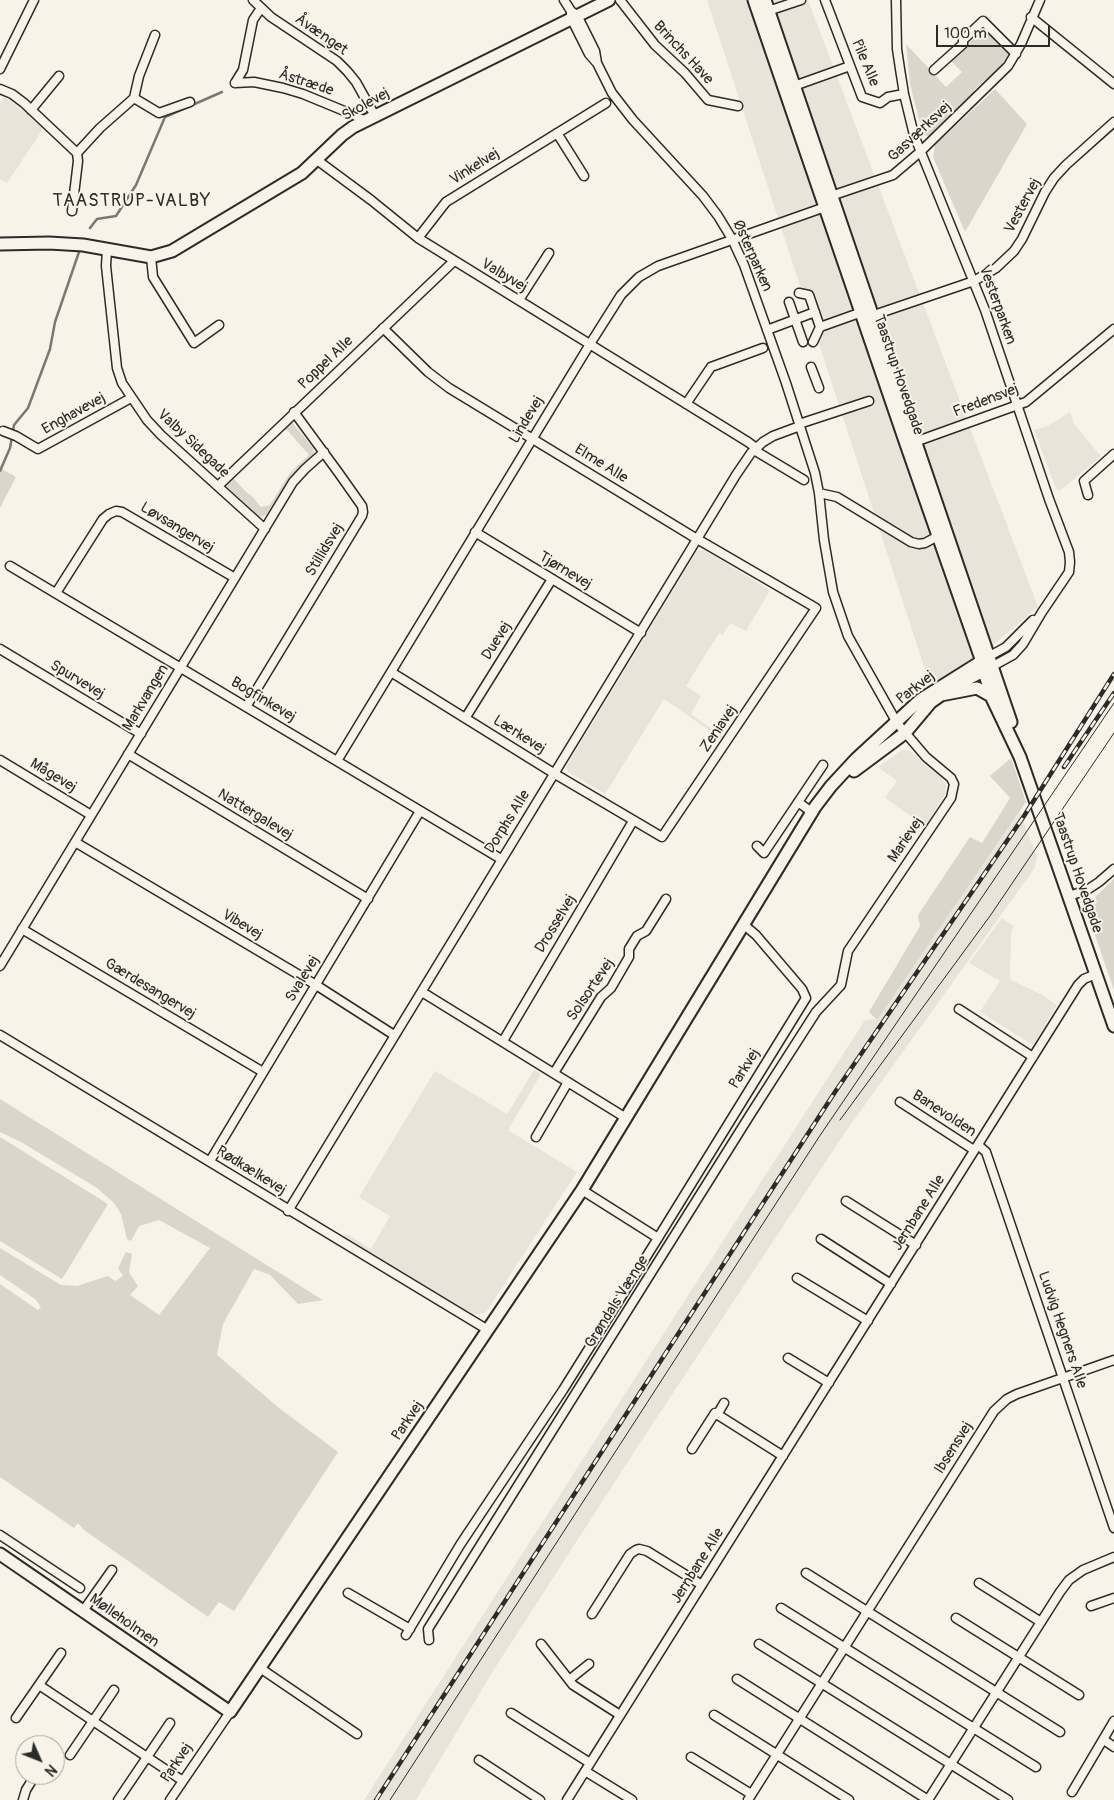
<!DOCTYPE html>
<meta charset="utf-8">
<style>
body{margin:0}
#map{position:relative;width:1114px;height:1800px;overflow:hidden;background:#f7f3e8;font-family:Pangolin,sans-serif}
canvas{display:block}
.north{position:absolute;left:15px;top:1735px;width:50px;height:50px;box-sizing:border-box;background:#f7f3e8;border:1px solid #a5a39c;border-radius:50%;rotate:134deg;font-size:14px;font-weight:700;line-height:20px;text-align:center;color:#2b2b2b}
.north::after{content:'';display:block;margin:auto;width:18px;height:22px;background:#2b2b2b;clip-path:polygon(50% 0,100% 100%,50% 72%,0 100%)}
.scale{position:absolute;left:936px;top:25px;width:114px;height:22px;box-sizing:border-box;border:2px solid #2b2b2b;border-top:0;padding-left:6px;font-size:15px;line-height:18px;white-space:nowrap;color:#2b2b2b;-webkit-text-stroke:4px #f7f3e8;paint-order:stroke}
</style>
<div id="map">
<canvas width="1114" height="1800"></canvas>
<div class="north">N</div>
<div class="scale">100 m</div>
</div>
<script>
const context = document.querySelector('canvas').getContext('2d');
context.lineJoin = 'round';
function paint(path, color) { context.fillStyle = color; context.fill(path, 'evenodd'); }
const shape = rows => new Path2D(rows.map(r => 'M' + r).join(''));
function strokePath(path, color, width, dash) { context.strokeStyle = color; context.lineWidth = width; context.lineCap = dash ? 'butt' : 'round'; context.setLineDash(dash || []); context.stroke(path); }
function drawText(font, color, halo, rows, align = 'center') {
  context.font = font + ' Pangolin,sans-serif'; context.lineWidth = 4; context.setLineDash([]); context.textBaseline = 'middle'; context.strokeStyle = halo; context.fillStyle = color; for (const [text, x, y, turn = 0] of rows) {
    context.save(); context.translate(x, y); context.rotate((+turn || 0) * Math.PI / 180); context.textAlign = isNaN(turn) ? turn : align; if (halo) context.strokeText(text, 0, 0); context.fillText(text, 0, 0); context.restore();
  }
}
paint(shape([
 [707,0,808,0,1038,607,980,656,931,688],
 [4,97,26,112,43,129,7,183,0,179,0,105],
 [1070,412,1074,424,1101,456,1060,491,1056,489,1034,430,1048,426],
 [704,550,770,590,746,631,730,623,723,635,719,633,686,686,701,696,691,714,724,737,722,739,664,699,605,794,568,772,566,767,697,551],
 [902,750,911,751,925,765,941,777,946,785,945,795,925,826,885,798,897,781,878,767],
 [1020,812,1037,857,1034,869,844,1134,640,1443,493,1671,416,1800,364,1800,865,1020,877,1019],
 [1002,918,1014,926,1011,932,1010,977,1011,980,1042,995,1057,1005,1033,1045,980,1012,1000,981,969,963],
 [534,1070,541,1074,508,1130,577,1172,486,1312,474,1315,343,1236,347,1234,371,1249,390,1216,359,1197,435,1071,507,1114]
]), '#e8e4da');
paint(shape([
 [984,29,1009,55,997,70,975,89,969,98,929,136,923,135,910,84,906,44,946,87,962,72,950,60],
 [995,89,1027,124,965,232,933,157,935,145],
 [291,421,313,448,314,452,313,455,291,476,266,515,260,517,224,484,237,473,238,475,234,477,234,479,247,493,251,495,261,507,270,505,290,473,309,455,287,430,283,430],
 [0,468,16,477,0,508],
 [1011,758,1026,802,877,1020,869,1012,920,926,918,915,970,837,982,843,1010,798,990,776],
 [1114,879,1114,990,1087,912,1097,902,1095,897],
 [0,1099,323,1300,298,1304,270,1275,254,1269,223,1324,217,1355,279,1408,338,1452,234,1611,219,1602,208,1617,84,1530,78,1523,74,1528,0,1477,0,1284,38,1310,41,1307,35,1299,0,1275,0,1248,61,1285,77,1286,108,1276,115,1281,123,1276,118,1268,126,1252,132,1254,129,1272,138,1286,130,1295,159,1315,210,1248,159,1220,139,1226,131,1241,127,1239,121,1214,114,1203,97,1188,21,1142,0,1132],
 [0,1137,108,1204,62,1279,0,1241]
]), '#dad6cc');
strokePath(shape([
 [90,228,97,219,116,216,136,185,165,117,222,92],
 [0,471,10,448,14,425,28,408,50,349,55,322,79,252]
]), '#7a7874', 2.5);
const street = shape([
 [253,0,271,17,337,61,347,71,356,82,375,116],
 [564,0,571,11,571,18,589,54,596,62],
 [620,0,655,45,685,73,708,100,738,106],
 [825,0,862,97,880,103,888,97,904,94],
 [896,0,897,49,900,69,904,94,914,135,985,310,1049,499,1069,552,1070,562,1069,572,1042,612,1023,644,1013,655,993,666],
 [765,12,801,0],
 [1031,17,1114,84],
 [0,69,34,0],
 [934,70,963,44,963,40,983,21,1016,54],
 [235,83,254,82,283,88,303,94,354,115,365,121],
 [235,83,243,70,253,20,261,8],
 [794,86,850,66],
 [0,89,12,94,24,103,77,153,78,161,72,211],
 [134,98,139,76,155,35],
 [31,110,59,76],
 [557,133,584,176],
 [77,153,100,128,134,98,159,113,190,102],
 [317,160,371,200,418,238,748,442,756,448],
 [828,197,893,175,920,152,1008,66,1021,44,1040,0],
 [418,238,446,202,606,103],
 [107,249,106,266,117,368,122,383,147,420,161,435,265,529],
 [151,257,153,277,194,343,219,325],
 [799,293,809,295,820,327],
 [519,300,549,253],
 [789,302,803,342],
 [868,317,974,281,996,268,1014,251,1022,239,1045,192,1054,178,1066,165,1114,122],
 [383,328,428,372,449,388,692,536,816,608,662,837,555,774,391,672],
 [767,330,815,312],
 [813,342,820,327,862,312],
 [811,367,819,388],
 [686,404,711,367,763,348],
 [799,424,869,401],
 [3,431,16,436,38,449,131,398],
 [912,443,1026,402,1114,329],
 [754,450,804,480],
 [218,486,454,261],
 [819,493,837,497,911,542,919,544,925,543,938,536],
 [1088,495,1084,481,1114,454],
 [475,532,641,633],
 [10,566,501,859],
 [56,593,103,519,109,514,116,511,122,512,235,578],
 [0,649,141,734],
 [986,658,1006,647,1033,620],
 [246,707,362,516,363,512,362,506,338,472,294,412],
 [466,717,552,579],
 [128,754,368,899],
 [0,760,91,815],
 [337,761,590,344,621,295,639,277,658,266,828,206],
 [798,802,813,813],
 [75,842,316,985,394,1035],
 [757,846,764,853,823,765],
 [1069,896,1087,890,1099,882,1114,869],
 [22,929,263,1072],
 [0,966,293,482,305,469,324,452],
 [422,992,626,1118],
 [959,1009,1033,1057],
 [0,1035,488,1330],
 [503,1041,633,821],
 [554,1073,601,997,611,988,629,957,629,949,637,936,646,931,666,899],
 [900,1102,974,1150],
 [536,1137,568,1082],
 [978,1145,986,1152,1114,1528],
 [210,1161,420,811],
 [582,1190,658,1238],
 [846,1201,916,1245],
 [288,1211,736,475,751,453,763,442,773,436,800,426],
 [821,1239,891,1284],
 [797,1278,868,1321],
 [788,1358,829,1383],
 [717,1415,724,1403],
 [692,1449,715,1413,783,1456],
 [0,1535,80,1588],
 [806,1573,1060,1732],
 [979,1583,1041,1622],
 [348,1593,410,1629],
 [1091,1606,1114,1598],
 [781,1608,1036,1767],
 [83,1611,112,1570],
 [592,1614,630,1554,636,1550,639,1549,647,1551,702,1585],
 [956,1618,1079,1695],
 [406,1635,460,1545,563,1390,658,1238,806,998,802,989,756,935,743,924],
 [429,1640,428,1629,750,1115,816,1012,841,985,848,951,951,798,954,784,951,778,926,757,897,723,848,636,833,592,824,540,819,493,815,473,786,383,744,265,732,239,718,216,703,196,633,120,612,93,597,63,595,51,577,15,571,11],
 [541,1644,573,1685,620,1715],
 [759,1644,1008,1800],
 [260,1668,357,1734],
 [737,1679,928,1800],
 [569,1680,589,1664],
 [39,1685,183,1781],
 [511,1713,590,1763],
 [714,1715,849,1800],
 [16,1718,61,1653],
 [1104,1740,1114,1747],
 [70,1755,114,1690],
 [691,1757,751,1794],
 [479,1760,540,1800],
 [585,1771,632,1800],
 [1072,1792,1114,1721],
 [23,1800,26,1790,34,1777],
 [118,1800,170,1723],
 [170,1800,230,1712],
 [567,1800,1078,985,1084,979,1096,974],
 [748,1800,994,1411,1007,1399,1017,1394,1114,1360],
 [928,1800,1060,1592,1069,1580,1083,1570,1114,1557]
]);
const secondary = shape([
 [754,0,906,444,980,656,991,696,1020,757,1114,1026],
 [765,0,1011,722],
 [0,244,49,243,83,245,151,257,172,251,302,173,342,135,353,127,609,0],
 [954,686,989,668],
 [854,771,905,733,931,702,941,695,977,688,991,696],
 [0,1554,230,1712,582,1190,815,807,831,786,856,759,920,700,982,661]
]);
strokePath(street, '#2b2b2b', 11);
strokePath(secondary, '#2b2b2b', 15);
strokePath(street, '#f7f3e8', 8);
strokePath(secondary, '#f7f3e8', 11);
strokePath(shape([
 [840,1120,990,916,1114,733],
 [390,1800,819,1137,1114,703]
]), '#2b2b2b', 1);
const rail = shape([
 [1064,767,1114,693],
 [376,1800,835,1092,1024,816,1114,674]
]);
strokePath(rail, '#2b2b2b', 4.5);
strokePath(rail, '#f7f3e8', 2.5, [8]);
drawText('15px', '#2b2b2b', '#f7f3e8', [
 ["Åvænget",321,35,35],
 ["Brinchs Have",683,53,47],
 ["Pile Alle",865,63,67],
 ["Åstræde",306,83,18],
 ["Skolevej",366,105,-29],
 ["Gasværksvej",920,132,-43],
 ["Vinkelvej",475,167,-32],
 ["Vestervej",1023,206,-62],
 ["Østerparken",752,256,66],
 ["Valbyvej",504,276,31],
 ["Vesterparken",997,305,70],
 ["Poppel Alle",326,363,-44],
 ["Taastrup Hovedgade",898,375,71],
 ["Fredensvej",986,401,-21],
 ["Enghavevej",74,414,-29],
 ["Lindevej",527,420,-59],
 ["Valby Sidegade",193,444,43],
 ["Elme Alle",601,464,32],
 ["Løvsangervej",177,528,31],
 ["Stillidsvej",325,550,-59],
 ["Tjørnevej",565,571,31],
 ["Duevej",497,641,-58],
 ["Spurvevej",77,680,31],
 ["Parkvej",916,688,-38],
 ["Markvangen",146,698,-59],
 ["Bogfinkevej",263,700,31],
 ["Zeniavej",719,729,-56],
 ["Lærkevej",519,735,32],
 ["Mågevej",53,776,31],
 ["Nattergalevej",255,815,31],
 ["Dorphs Alle",508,822,-58],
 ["Marievej",906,840,-56],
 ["Taastrup Hovedgade",1077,873,71],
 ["Drosselvej",556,924,-59],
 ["Vibevej",242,925,31],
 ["Svalevej",303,979,-59],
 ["Gærdesangervej",150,989,31],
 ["Solsortevej",591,990,-56],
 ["Parkvej",745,1069,-58],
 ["Banevolden",944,1114,33],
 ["Rødkælkevej",251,1171,32],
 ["Jernbane Alle",919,1213,-58],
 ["Grøndals Vænge",617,1302,-58],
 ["Ludvig Hegners Alle",1062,1330,71],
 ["Parkvej",408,1421,-56],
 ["Ibsensvej",954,1448,-58],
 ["Jernbane Alle",698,1566,-58],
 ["Mølleholmen",124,1621,35],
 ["Parkvej",177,1763,-56]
]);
context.letterSpacing = '1px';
drawText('18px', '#2b2b2b', '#f7f3e8', [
 ["TAASTRUP-VALBY",132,201]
]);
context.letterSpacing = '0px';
</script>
